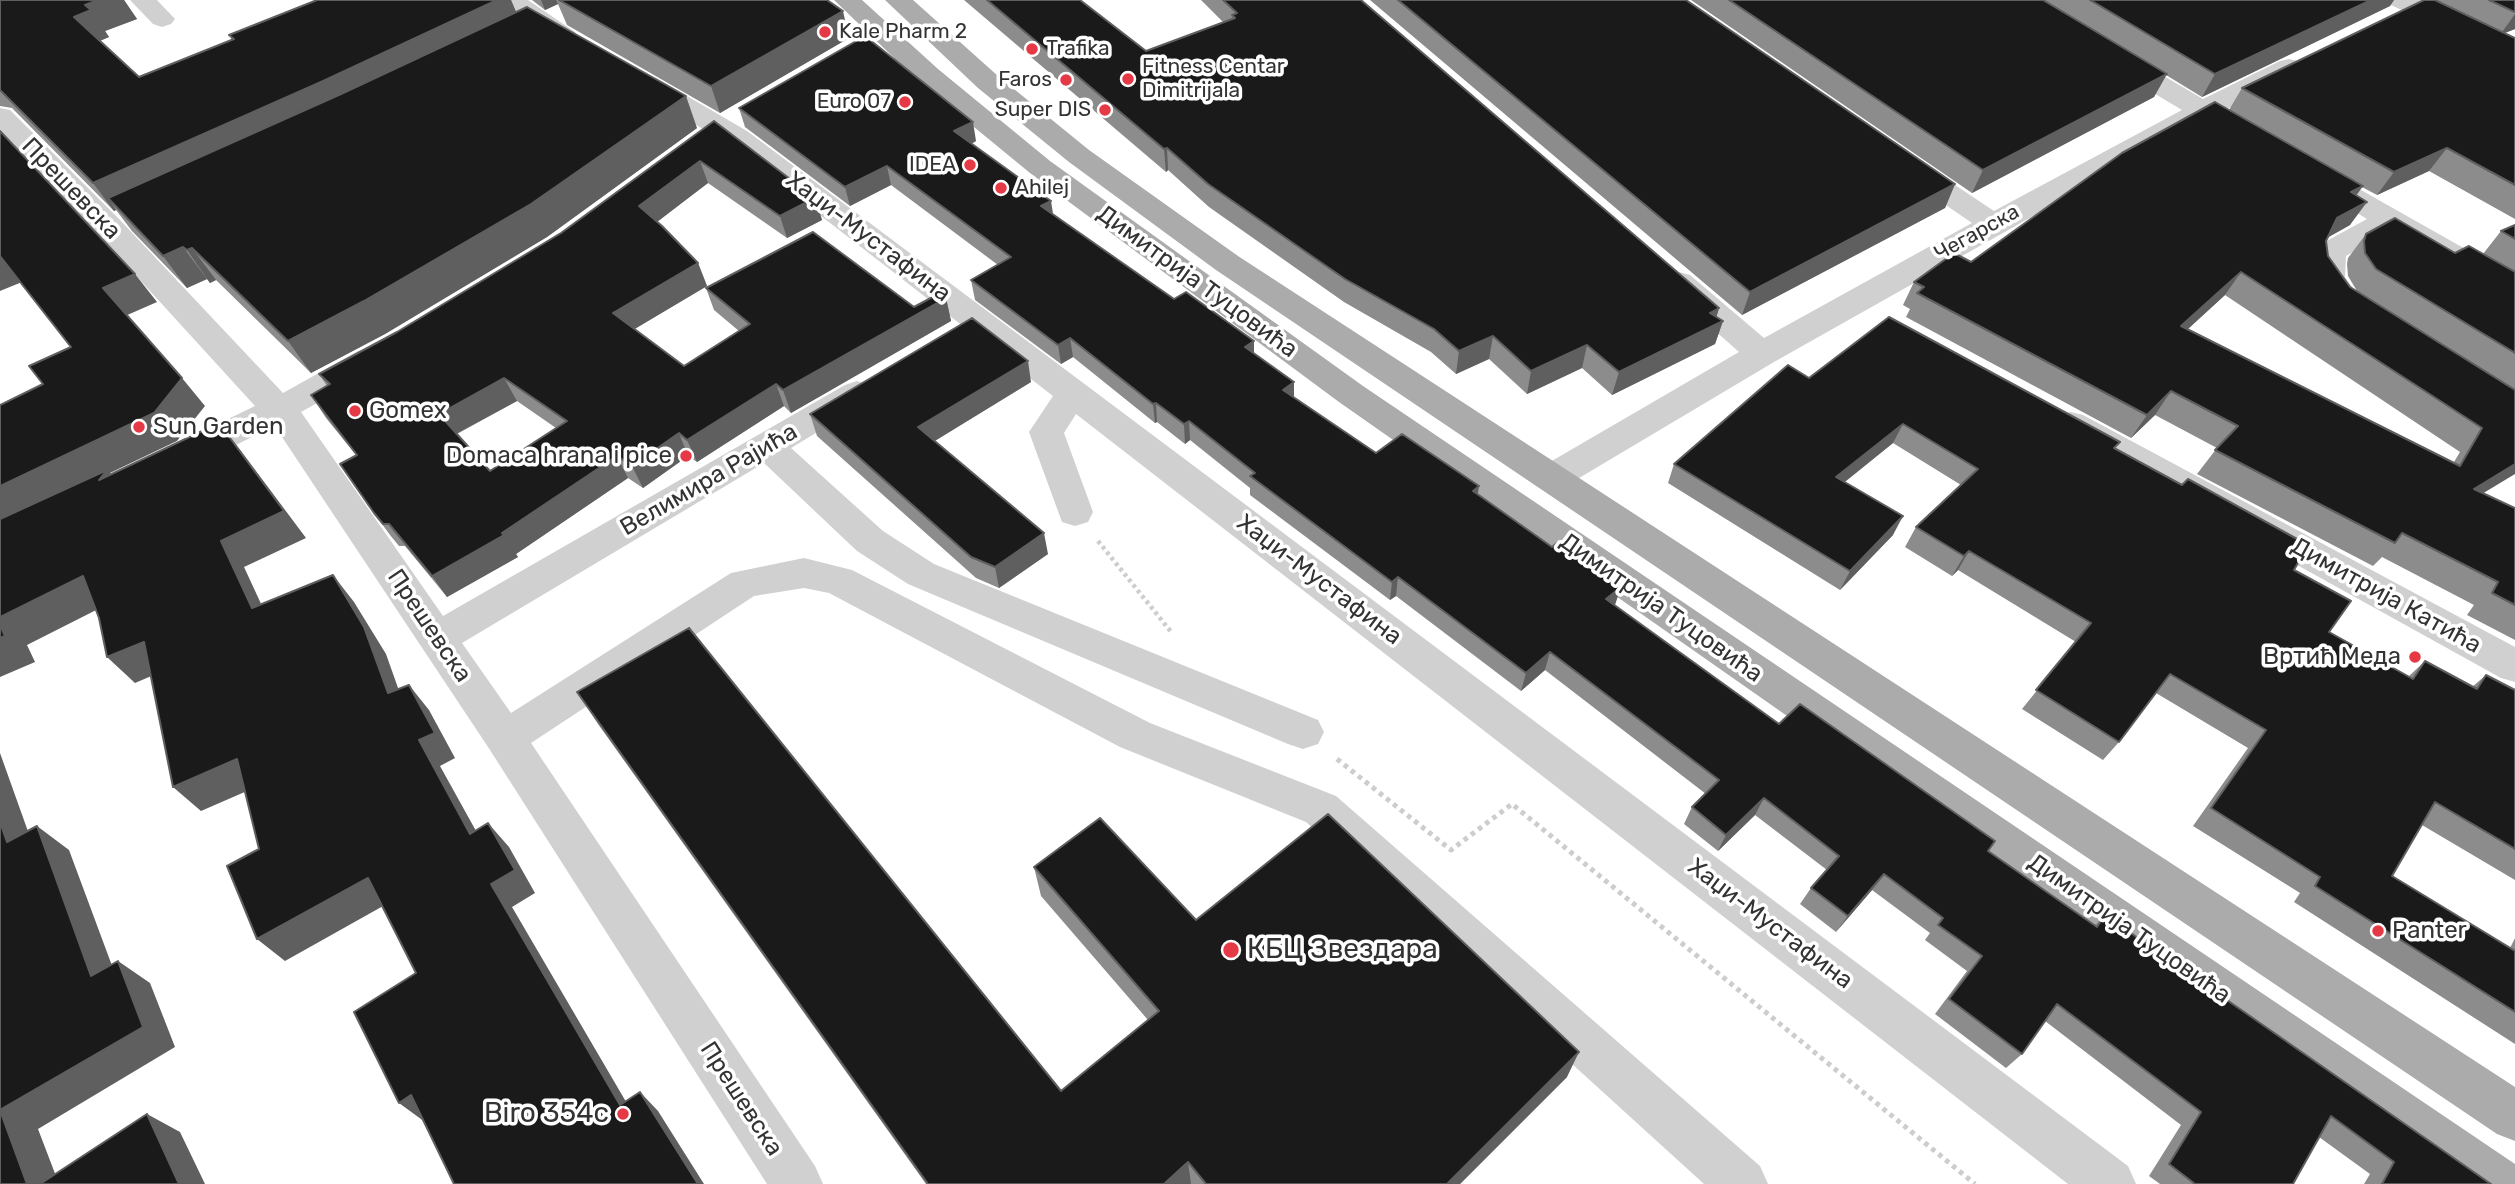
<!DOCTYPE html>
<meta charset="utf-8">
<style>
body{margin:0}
canvas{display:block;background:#fff}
</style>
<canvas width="2515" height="1184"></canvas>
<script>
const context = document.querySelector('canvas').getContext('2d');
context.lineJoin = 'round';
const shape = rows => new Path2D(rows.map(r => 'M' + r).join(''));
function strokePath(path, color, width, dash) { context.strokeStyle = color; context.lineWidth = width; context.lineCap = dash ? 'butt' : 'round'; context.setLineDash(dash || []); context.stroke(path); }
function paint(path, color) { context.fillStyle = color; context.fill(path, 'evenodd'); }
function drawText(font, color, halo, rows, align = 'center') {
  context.font = font + ' Rubik,sans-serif'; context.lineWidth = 7; context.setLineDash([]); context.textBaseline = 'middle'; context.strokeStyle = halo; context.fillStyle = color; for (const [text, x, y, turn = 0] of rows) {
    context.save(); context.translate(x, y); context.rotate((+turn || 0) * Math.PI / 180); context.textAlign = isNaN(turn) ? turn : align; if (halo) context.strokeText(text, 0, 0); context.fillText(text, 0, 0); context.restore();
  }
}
strokePath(shape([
 [1098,541,1172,633]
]), '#cdcdcd', 4.5, [3.5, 3.5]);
strokePath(shape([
 [1337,759,1451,850,1512,804,1975,1184]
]), '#cdcdcd', 5, [4.5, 4.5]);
paint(shape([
 [130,0,157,0,175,19,171,24,162,27,153,24,130,0],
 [499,0,528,0,575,32,579,38,575,44,566,46,557,44,533,29,499,0],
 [2387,0,2420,0,2515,45,2515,63,2391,5,2387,0],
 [2114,50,2123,52,2203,99,2280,61,2289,59,2298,61,2302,67,2298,73,2223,111,2233,120,2229,126,2219,128,2202,122,2191,127,1774,362,1564,487,1551,491,1538,487,1533,478,1538,469,1739,352,1668,289,1663,282,1668,275,1679,272,1690,275,1764,338,1972,223,1896,171,1891,165,1896,159,1906,156,1916,159,1994,211,2182,110,2105,64,2101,58,2105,52,2114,50],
 [646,76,656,78,747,131,2128,1166,2136,1184,2068,1184,1076,414,1064,433,1093,512,1088,522,1075,526,1062,522,1029,432,1053,396,727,143,636,90,632,84,636,78,646,76],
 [0,108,10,110,120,220,283,393,358,351,370,348,382,351,387,359,382,367,301,412,443,616,845,385,857,381,869,385,874,393,869,401,791,448,883,531,934,564,1318,720,1324,732,1318,744,1303,749,1288,744,908,584,857,551,764,463,462,643,511,713,731,573,804,558,852,570,1150,723,1336,796,1760,1166,1768,1184,1704,1184,1306,822,1120,747,829,593,804,588,754,596,531,743,815,1166,823,1184,767,1184,490,750,278,431,274,426,194,466,181,470,168,466,163,457,168,448,255,406,98,234,0,132,0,108],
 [2319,169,2329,172,2515,277,2515,301,2504,298,2389,231,2346,256,2345,277,2363,302,2358,309,2347,312,2336,309,2313,278,2312,264,2317,251,2321,244,2367,219,2309,184,2304,178,2309,172,2319,169],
 [2071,412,2083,415,2515,647,2515,682,2501,678,2059,433,2054,424,2059,415,2071,412]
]), '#d0d0d0');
paint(shape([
 [834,0,862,0,938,69,1050,161,1363,386,2515,1164,2515,1184,2455,1184,1339,402,1030,173,918,81,834,0],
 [885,0,913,0,998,76,1089,150,1238,256,2515,1087,2515,1141,2497,1134,1216,270,1069,162,978,88,885,0]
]), '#ababab');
paint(shape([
 [0,0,124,0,137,19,105,31,109,37,100,41,139,77,232,40,229,35,317,0,511,0,516,12,697,128,547,237,385,334,311,373,216,280,210,283,207,279,187,288,132,231,116,210,114,211,12,108,0,106],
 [532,0,827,0,849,38,720,113,567,25,558,4,545,10],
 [964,0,1080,0,1146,51,1223,22,1201,0,1361,0,1719,308,1716,317,1723,321,1715,344,1612,395,1582,368,1527,394,1489,359,1456,374,1431,352,1344,302,1209,207,1168,170,1166,172],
 [1370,0,1686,0,1955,184,1945,208,1742,315],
 [1691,0,2394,0,2390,6,2202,97,2166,75,2154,97,1972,193],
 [2424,0,2515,0,2515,29,2504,33,2515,38,2515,219,2429,171,2377,195,2362,187,2356,195,2350,225,2328,237,2326,241,2328,256,2350,287,2357,291,2348,276,2347,264,2348,258,2366,234,2455,253,2483,254,2501,231,2515,225,2515,390,2483,493,2515,508,2515,640,2467,615,2474,605,2382,557,2373,566,2197,474,2217,448,2155,415,2131,438,1906,317,1910,309,1903,305,1914,282,1971,262,2229,110,2242,88],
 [2225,295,2460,452,2454,462,2188,329],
 [739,108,976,141,971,144,1053,215,1174,299,1254,341,1254,354,1294,398,1376,453,1478,495,1614,605,1779,724,1988,851,2095,925,2105,915,2491,1184,2364,1184,2370,1174,2319,1137,2293,1184,2160,1184,2149,1176,2181,1125,2045,1021,2022,1054,2006,1068,1935,1014,1967,971,1925,940,1930,933,1872,890,1836,932,1800,904,1811,888,1827,870,1755,815,1718,851,1684,824,1692,807,1706,794,1545,670,1521,691,1396,596,1390,600,1250,495,1250,488,1190,440,1185,444,1157,422,1155,423,1073,357,1061,364,975,300,971,280,998,265,891,185,850,206,745,127],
 [714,121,815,198,822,220,787,238,708,183,657,221,698,263,707,286,634,329,684,366,739,331,714,310,706,288,914,307,946,298,951,321,791,413,784,406,697,462,688,456,643,488,628,478,516,554,518,557,447,597,405,546,399,546,390,535,374,513,356,455,326,418,311,395,327,386,319,374,397,332,561,233],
 [517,401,556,428,490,471,457,434],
 [1809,378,2115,449,2294,570,2329,632,2408,677,2425,661,2472,687,2486,675,2515,690,2515,880,2422,825,2392,876,2510,948,2515,938,2515,1044,2294,902,2300,893,2193,826,2248,748,2156,693,2119,742,2103,760,2022,709,2076,642,1958,570,1952,576,1905,547,1916,527,1961,485,1893,443,1845,482,1893,535,1840,590,1668,483,1674,464],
 [1031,382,935,441,1048,554,999,588,976,578,817,436,810,414],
 [577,692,1061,1091,1148,1020,1041,896,1034,867,1196,920,1567,1077,1460,1184,926,1184,598,724]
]), '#8c8c8c');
paint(shape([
 [98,0,124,0,137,19,105,31,109,37,92,44,74,17,85,5],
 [496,0,511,0,520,21,108,198,116,210,114,211,93,183],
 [541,0,556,0,558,4,545,10],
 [2371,0,2394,0,2390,6,2202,97,2215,74],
 [843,11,849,38,720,113,711,86],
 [2515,14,2515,29,2500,35],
 [2167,74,2154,97,1972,193,1983,170],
 [686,96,697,128,547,237,385,334,311,373,288,341],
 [973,122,976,141,958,151,954,131],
 [1167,148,1168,170,1166,172,1164,149],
 [2447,148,2429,171,2377,195,2394,172],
 [700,161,708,183,648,229,639,206],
 [887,166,891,185,850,206,845,187],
 [1955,184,1945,208,1742,315,1750,292],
 [2363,186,2346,210,2351,192],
 [815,198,822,220,787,238,780,216],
 [1051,201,1054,220,1041,206],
 [2367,202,2350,225,2320,242,2337,218],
 [183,247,207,279,187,288,163,256],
 [192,248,216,280,210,283,187,250],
 [0,256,22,282,0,291],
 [698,263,707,286,623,336,613,313],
 [2241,272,2225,295,2166,349,2181,326],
 [135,274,157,302,125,316,103,288],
 [946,298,951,321,791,413,783,390],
 [1719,308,1714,326,1723,321,1715,344,1612,395,1619,372,1710,313],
 [1493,336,1489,359,1456,374,1459,351],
 [1070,338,1073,357,1061,364,1058,345],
 [1254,341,1254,361,1245,347],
 [1587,345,1582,368,1527,394,1531,371],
 [1028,361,1031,382,923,448,918,427],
 [182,378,205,406,177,441,110,473,132,498,0,526,0,486],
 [504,378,517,401,452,436,439,414],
 [1294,382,1294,402,1283,390],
 [776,384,784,406,697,462,687,440],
 [2171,391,2155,415,2131,438,2147,415],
 [1156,403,1157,422,1155,423,1153,404],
 [1189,421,1190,440,1185,444,1184,424],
 [219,423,241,451,306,538,244,567,275,634,252,608,221,541],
 [1903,424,1893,443,1827,496,1836,477],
 [679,433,688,456,643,488,632,466],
 [617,456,628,478,516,554,518,557,447,597,432,576,502,533],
 [2515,464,2515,474,2452,512,2474,489],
 [1479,486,1476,505,1473,491],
 [1903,516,1893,535,1840,590,1850,571],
 [1044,533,1048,554,999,588,995,567],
 [1969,551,1958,570,1952,576,1964,556],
 [333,575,354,602,386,654,409,719,388,693],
 [83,576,110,603,27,645,35,662,0,677,0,617],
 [1398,577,1396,596,1390,600,1392,582],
 [1621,587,1615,605,1600,618,1606,599],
 [144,642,170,668,135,683,107,657],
 [1550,652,1545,670,1521,691,1526,673],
 [409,685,429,710,455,758,440,766,491,858,470,834,419,740],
 [0,753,40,865,7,842,0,822],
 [237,759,263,784,201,811,173,787],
 [1764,798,1755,815,1718,851,1726,835],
 [488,823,509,847,535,893,512,907,639,1124,620,1105,491,884],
 [37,826,69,850,124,998,91,976],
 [1884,874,1872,890,1836,932,1848,916],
 [368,878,392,901,285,961,257,939],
 [118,961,150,983,175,1047,38,1129,59,1184,27,1184,0,1110],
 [1579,1052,1567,1077,1460,1184,1446,1184],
 [640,1092,658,1111,704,1184,698,1184],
 [411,1095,425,1122,399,1103],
 [147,1114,180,1132,205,1184,179,1184],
 [1188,1162,1191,1184,1164,1184]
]), '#5f5f5f');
const building = shape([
 [0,0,98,0,85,5,91,10,74,17,139,77,234,39,229,35,317,0,497,0,321,82,93,183,0,90,0,0],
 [559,0,827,0,843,11,711,86,559,0],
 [987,0,1080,0,1146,51,1235,18,1232,15,1237,13,1223,0,1361,0,1719,308,1710,313,1723,321,1619,372,1587,345,1531,371,1493,336,1459,351,1434,329,1345,279,1208,184,1167,148,1164,149,987,0],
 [1398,0,1686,0,1955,184,1750,292,1398,0],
 [1729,0,2043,0,2167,74,1983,170,1729,0],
 [2090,0,2371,0,2215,74,2090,0],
 [2424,0,2435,0,2515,38,2515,185,2447,148,2394,172,2242,88,2424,0],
 [2489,0,2515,0,2515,12,2489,0],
 [527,7,686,96,531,204,364,301,288,341,192,248,187,250,183,247,163,256,108,198,341,94,527,7],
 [865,36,973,122,954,131,1051,201,1041,206,1174,299,1186,292,1254,341,1245,347,1294,382,1283,390,1376,453,1402,434,1479,486,1473,491,1552,547,1558,542,1621,587,1606,599,1779,724,1800,704,1995,841,1988,851,2097,927,2105,915,2491,1184,2382,1184,2394,1162,2331,1116,2293,1184,2195,1184,2169,1164,2201,1112,2057,1004,2022,1054,1949,999,1982,956,1938,925,1943,918,1884,874,1848,916,1811,888,1839,856,1764,798,1726,835,1692,807,1719,780,1550,652,1526,673,1398,577,1392,582,1250,476,1255,473,1189,421,1184,424,1156,403,1153,404,1070,338,1058,345,971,280,1011,257,887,166,845,187,739,108,865,36],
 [2215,102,2363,186,2351,192,2367,202,2337,218,2326,241,2328,256,2350,287,2515,390,2515,464,2474,489,2515,508,2515,605,2492,593,2498,582,2402,533,2395,543,2215,450,2238,426,2171,391,2147,415,1917,293,1924,287,1914,282,1954,253,1971,262,2122,153,2215,102],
 [2241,272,2482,428,2460,466,2181,326,2241,272],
 [714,121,815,198,780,216,700,161,639,206,662,226,698,263,613,313,684,366,750,324,706,288,813,232,914,307,940,293,946,298,783,390,776,384,687,440,679,433,632,466,617,456,502,533,504,535,432,576,389,524,383,524,374,513,340,464,357,455,311,395,330,384,319,374,397,332,561,233,714,121],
 [504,378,567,421,490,471,439,414,504,378],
 [0,131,135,274,103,288,182,378,154,413,0,486,0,405,43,384,29,366,71,347,0,256,0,131],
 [2395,218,2455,253,2469,246,2515,272,2515,353,2376,269,2365,253,2364,241,2366,234,2395,218],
 [2515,225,2515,239,2501,231,2515,225],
 [1889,317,2120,442,2114,448,2182,485,2188,479,2308,545,2294,570,2351,601,2329,632,2413,679,2425,661,2477,689,2486,675,2515,690,2515,849,2435,802,2392,876,2515,951,2515,1012,2315,886,2320,877,2211,808,2266,730,2170,674,2119,742,2036,690,2091,623,1969,551,1964,556,1916,527,1978,469,1903,424,1836,477,1903,516,1850,571,1674,464,1788,365,1809,378,1889,317],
 [972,318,1028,361,918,427,1044,533,995,567,971,557,810,414,972,318],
 [219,423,284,511,221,541,252,608,333,575,364,627,388,693,409,685,435,733,419,740,470,834,488,823,515,870,491,884,620,1105,640,1092,698,1184,454,1184,411,1095,399,1103,354,1012,416,973,368,878,257,939,227,866,259,849,237,759,173,787,144,642,107,657,99,618,83,576,0,617,0,519,107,470,99,480,219,423],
 [0,625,5,636,0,638,0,625],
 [689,628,1061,1091,1159,1011,1034,867,1100,818,1196,920,1328,814,1579,1052,1447,1184,1206,1184,1188,1162,1164,1184,928,1184,577,692,689,628],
 [0,822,7,842,37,826,91,976,118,961,143,1027,0,1110,27,1184,0,1184,0,822],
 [147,1114,179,1184,40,1184,147,1114]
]);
paint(building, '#1a1a1a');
strokePath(building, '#5f5f5f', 2);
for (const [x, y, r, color] of [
 [825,32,7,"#e63946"],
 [1032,49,7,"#e63946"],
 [1128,79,7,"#e63946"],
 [1066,80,7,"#e63946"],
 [905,102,7,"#e63946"],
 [1105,110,7,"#e63946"],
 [970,165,7,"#e63946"],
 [1001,188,7,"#e63946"],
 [355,411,7,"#e63946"],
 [139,427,7,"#e63946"],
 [686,456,7,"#e63946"],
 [2415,657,7,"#e63946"],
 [2378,931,7,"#e63946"],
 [1231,950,9,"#e63946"],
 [623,1114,7,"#e63946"]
]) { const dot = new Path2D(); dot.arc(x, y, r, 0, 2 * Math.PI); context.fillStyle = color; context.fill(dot); strokePath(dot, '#fff', 2.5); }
drawText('21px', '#333', '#fff', [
 ["Kale Pharm 2",839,32],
 ["Trafika",1046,49],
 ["Fitness Centar",1142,67],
 ["Dimitrijala",1142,91],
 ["Faros",1052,80,"right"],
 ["Euro 07",891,102,"right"],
 ["Super DIS",1091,110,"right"],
 ["IDEA",956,165,"right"],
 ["Ahilej",1015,188]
], 'left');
drawText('21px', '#333', '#fff', [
 ["Чегарска",1977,233,-29]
]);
drawText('24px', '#333', '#fff', [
 ["Прешевска",71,189,46],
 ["Хаџи-Мустафина",868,237,37],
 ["Димитрија Туцовића",1197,282,36],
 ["Велимира Рајића",709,480,-30],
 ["Хаџи-Мустафина",1319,580,37],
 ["Димитрија Катића",2386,596,29],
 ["Димитрија Туцовића",1661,608,35],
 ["Прешевска",429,626,56],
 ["Хаџи-Мустафина",1770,924,37],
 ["Димитрија Туцовића",2129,929,35],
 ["Прешевска",741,1099,57]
]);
drawText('24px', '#333', '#fff', [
 ["Gomex",369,411],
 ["Sun Garden",153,427],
 ["Domaca hrana i pice",672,456,"right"],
 ["Вртић Меда",2401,657,"right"],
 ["Panter",2392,931]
], 'left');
drawText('28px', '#333', '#fff', [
 ["КБЦ Звездара",1247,950],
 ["Biro 354c",609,1114,"right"]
], 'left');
</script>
